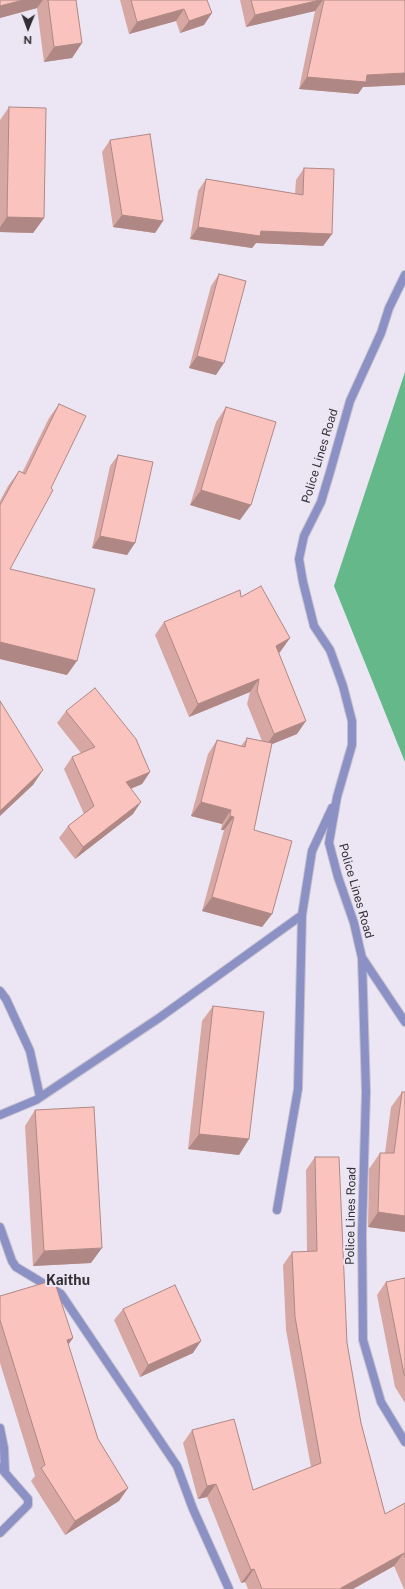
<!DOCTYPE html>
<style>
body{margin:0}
#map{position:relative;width:405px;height:1589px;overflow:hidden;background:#ece6f4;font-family:"Public Sans",sans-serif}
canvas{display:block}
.north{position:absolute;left:8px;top:8px;width:40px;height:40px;-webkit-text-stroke:3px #ece6f4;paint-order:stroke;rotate:181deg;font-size:11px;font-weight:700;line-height:16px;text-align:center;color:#323035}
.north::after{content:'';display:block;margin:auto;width:14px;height:18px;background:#323035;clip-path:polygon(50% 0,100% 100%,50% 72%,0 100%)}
</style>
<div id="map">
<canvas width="405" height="1589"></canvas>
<div class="north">N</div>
</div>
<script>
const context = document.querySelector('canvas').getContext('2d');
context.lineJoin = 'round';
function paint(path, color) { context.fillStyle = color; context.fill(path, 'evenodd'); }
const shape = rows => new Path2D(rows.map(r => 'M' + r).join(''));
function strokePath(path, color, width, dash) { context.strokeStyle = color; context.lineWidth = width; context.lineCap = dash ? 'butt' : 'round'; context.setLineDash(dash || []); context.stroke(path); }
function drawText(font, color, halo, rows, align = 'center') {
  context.font = font + ' "Public Sans",sans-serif'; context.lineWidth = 4; context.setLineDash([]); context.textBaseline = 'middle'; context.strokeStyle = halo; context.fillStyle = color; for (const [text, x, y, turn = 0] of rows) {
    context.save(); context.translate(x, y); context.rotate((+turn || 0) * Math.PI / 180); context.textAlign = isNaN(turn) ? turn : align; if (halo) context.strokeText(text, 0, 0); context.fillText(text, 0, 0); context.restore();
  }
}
paint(shape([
 [405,372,405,762,334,586]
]), '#65b88a');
const minor = shape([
 [405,275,389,308,381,333,350,401,330,472,321,502,304,536,299,559,303,582,314,626,330,650,343,686,352,721,352,745,337,797,329,843,338,877,354,923,362,958,366,1092,362,1233,363,1340,381,1402,405,1442],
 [363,959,405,1022],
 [0,991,6,999,30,1051,40,1097],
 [0,1115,36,1100,159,1018,302,915],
 [277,1210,298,1089,302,915,312,851,332,808],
 [0,1227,12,1261,16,1267,61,1294,177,1466,193,1509,229,1589],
 [0,1428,4,1448,5,1472],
 [0,1467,28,1499,28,1505,0,1533]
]);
strokePath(minor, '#c7c2ce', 10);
strokePath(minor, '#8b91c4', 8);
paint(shape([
 [0,0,76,0,82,43,72,58,44,62,37,8,0,18],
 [120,0,207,0,204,25,180,33,176,21,129,34],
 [240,0,405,0,405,85,363,87,358,94,299,89,315,11,246,27],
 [9,107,44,218,33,233,0,232,0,120],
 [110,140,163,221,155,233,113,227,102,152],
 [304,168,332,234,323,246,256,243,252,248,190,239,198,191,206,179,295,194,296,180],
 [219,274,216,375,189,368,211,286],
 [59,404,10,569,67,675,0,659,0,501,8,486,19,471,22,473,49,418],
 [226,407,240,520,190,505,216,422],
 [118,455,135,543,127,555,92,548,110,466],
 [241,597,290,638,280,652,279,653,297,734,272,744,254,830,272,914,262,927,202,911,224,830,221,830,222,824,191,816,208,754,217,740,241,746,247,738,262,741,247,704,250,692,189,717,155,635,164,622],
 [66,711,150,772,142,784,131,789,133,814,75,859,59,838,68,826,84,814,64,769,72,757,81,753,57,723],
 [213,1006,249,1139,239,1155,188,1149,202,1021],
 [402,1092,405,1232,368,1227,369,1169,380,1153,385,1153,391,1107],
 [35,1110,91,1263,33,1266,25,1126],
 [315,1157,361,1423,385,1514,405,1503,405,1589,404,1589,394,1566,353,1589,248,1589,245,1582,241,1583,207,1497,198,1499,183,1443,192,1430,253,1490,311,1467,286,1330,283,1265,292,1252,307,1252,306,1170],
 [405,1278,405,1403,395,1387,377,1295,386,1282],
 [0,1296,73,1338,68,1345,98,1439,128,1488,119,1501,65,1535,31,1481,35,1476,0,1363],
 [123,1309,193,1353,140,1377,114,1320]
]), '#d7a8a3');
paint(shape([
 [23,0,43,0,37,8,0,18,0,6],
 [320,0,323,0,315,11,246,27,255,15],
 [184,9,176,21,129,34,137,22],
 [212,13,204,25,180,33,189,21],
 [82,43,72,58,44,62,54,47],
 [405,73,405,85,363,87,358,94,299,89,307,77,367,75],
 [122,215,163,221,155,233,113,227],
 [7,217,44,218,33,233,0,232,0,227],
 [198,227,261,231,332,234,323,246,256,243,252,248,190,239],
 [197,356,224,363,216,375,189,368],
 [201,490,251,505,240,520,190,505],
 [100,536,135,543,127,555,92,548],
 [290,638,280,652,267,659,276,646],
 [0,642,77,661,67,675,0,659],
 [259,679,250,692,189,717,198,704],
 [306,721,297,734,265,747,274,734],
 [43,770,33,785,0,816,0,811],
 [150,772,142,784,117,794,126,782],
 [141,802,133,814,75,859,83,847],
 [201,802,231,810,222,824,191,816],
 [230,816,234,817,224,830,221,830],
 [212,897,272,914,262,927,202,911],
 [199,1134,249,1139,239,1155,188,1149],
 [378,1212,405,1216,405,1232,368,1227],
 [102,1248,91,1263,33,1266,44,1251],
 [73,1338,63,1352,67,1340],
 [201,1341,193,1353,140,1377,148,1365],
 [216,1484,207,1497,198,1499,207,1486],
 [128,1488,119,1501,65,1535,75,1521],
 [404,1553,394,1566,353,1589,340,1589,341,1588],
 [254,1569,245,1582,241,1583,251,1570]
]), '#af8885');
const building = shape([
 [0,0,23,0,0,6,0,0],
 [48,0,76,0,82,43,54,47,48,0],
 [131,0,207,0,212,13,189,21,184,9,137,22,131,0],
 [251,0,320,0,255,15,251,0],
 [324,0,405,0,405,73,367,75,366,82,307,77,324,0],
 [9,107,46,108,44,218,7,217,9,107],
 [150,134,163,221,122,215,110,140,150,134],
 [304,168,334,169,332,234,261,231,260,236,198,227,206,179,303,195,304,168],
 [219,274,246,281,224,363,197,356,219,274],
 [59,404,86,416,51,488,53,490,10,569,95,589,77,661,0,642,0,505,19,471,25,474,59,404],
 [226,407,276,422,251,505,201,490,226,407],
 [118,455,153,462,135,543,100,536,118,455],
 [261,586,290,638,276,646,306,721,274,734,257,691,259,679,198,704,164,622,240,590,241,597,261,586],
 [95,688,136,739,150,772,126,782,141,802,83,847,68,826,94,806,72,757,95,747,66,711,95,688],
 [0,701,43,770,0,811,0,701],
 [247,738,272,743,254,830,292,841,272,914,212,897,234,817,230,816,231,810,201,802,217,740,245,747,247,738],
 [213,1006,264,1012,249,1139,199,1134,213,1006],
 [402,1092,405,1092,405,1216,378,1212,380,1153,394,1153,402,1092],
 [94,1107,102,1248,44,1251,35,1110,94,1107],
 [315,1157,339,1157,347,1343,361,1423,385,1514,405,1503,405,1557,404,1553,341,1588,341,1589,262,1589,254,1569,251,1570,216,1484,207,1486,192,1430,234,1419,253,1490,321,1463,295,1317,292,1252,317,1251,315,1157],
 [405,1278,405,1376,404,1374,386,1282,405,1278],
 [54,1280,73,1338,67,1340,98,1439,128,1488,75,1521,41,1468,45,1465,0,1320,0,1296,54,1280],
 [175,1285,201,1341,148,1365,123,1309,175,1285]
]);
paint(building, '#fac3be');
strokePath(building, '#af8885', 1);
drawText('12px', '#323035', '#ece6f4', [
 ["Police Lines Road",320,456,-73],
 ["Police Lines Road",356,891,74],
 ["Police Lines Road",351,1216,-89]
]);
drawText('bold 14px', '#323035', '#ece6f4', [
 ["Kaithu",68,1281]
]);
</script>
